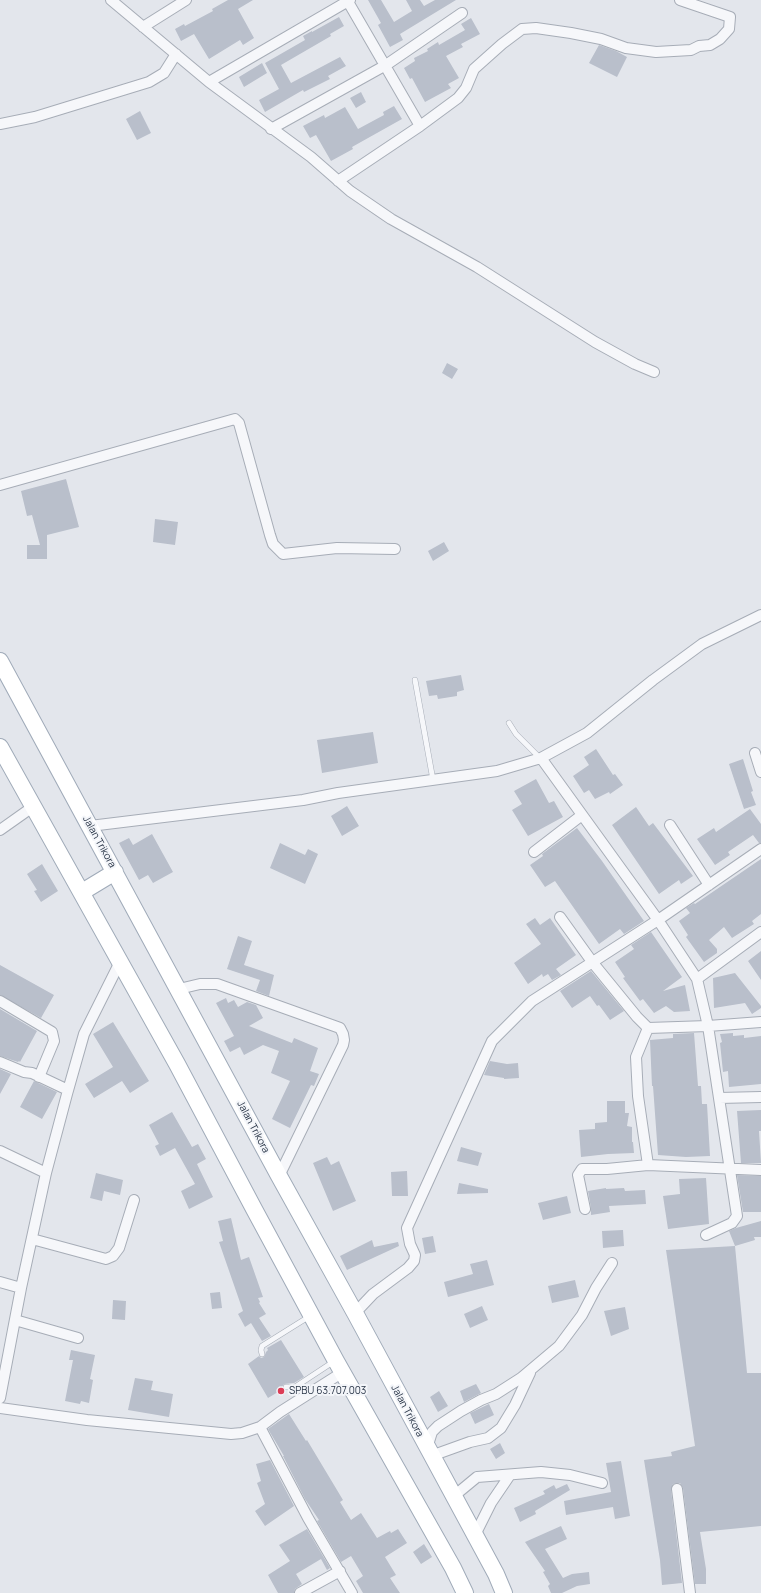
<!DOCTYPE html>
<style>
body{margin:0}
canvas{display:block;background:#e3e6ec}
</style>
<canvas width="761" height="1593"></canvas>
<script>
const context = document.querySelector('canvas').getContext('2d');
context.lineJoin = 'round';
function paint(path, color) { context.fillStyle = color; context.fill(path, 'evenodd'); }
const shape = rows => new Path2D(rows.map(r => 'M' + r).join(''));
function strokePath(path, color, width, dash) { context.strokeStyle = color; context.lineWidth = width; context.lineCap = dash ? 'butt' : 'round'; context.setLineDash(dash || []); context.stroke(path); }
function drawText(font, color, halo, rows, align = 'center') {
  context.font = font + ' Manrope,sans-serif'; context.lineWidth = 4; context.setLineDash([]); context.textBaseline = 'middle'; context.strokeStyle = halo; context.fillStyle = color; for (const [text, x, y, turn = 0] of rows) {
    context.save(); context.translate(x, y); context.rotate((+turn || 0) * Math.PI / 180); context.textAlign = isNaN(turn) ? turn : align; if (halo) context.strokeText(text, 0, 0); context.fillText(text, 0, 0); context.restore();
  }
}
paint(shape([
 [228,0,253,0,238,9,254,38,243,45,240,40,209,59,194,34,181,41,175,29,184,24,185,26,213,11,212,9],
 [368,0,381,0,394,22,412,11,406,0,420,0,424,6,435,0,456,0,400,34,403,40,390,47,378,25,381,23],
 [339,17,344,26,330,34,331,36,281,65,291,83,340,57,346,66,328,76,330,79,304,92,303,90,265,112,259,100,279,89,265,63,305,40,303,36,312,31,312,32],
 [471,18,480,34,461,44,463,47,446,56,459,78,448,84,451,88,425,102,412,78,410,79,404,68,415,61,414,58,428,51,427,49,438,42,439,45,465,30,461,24],
 [599,45,616,51,627,57,617,77,589,63],
 [262,63,267,73,244,87,239,77],
 [361,92,366,102,356,108,350,98],
 [394,106,402,119,352,147,353,149,331,161,316,135,310,138,303,126,324,115,325,118,345,107,358,129,384,115,383,112],
 [140,111,151,133,137,140,126,119],
 [447,363,458,369,452,379,442,373],
 [66,479,79,527,47,535,47,559,27,559,27,545,40,545,32,515,27,516,21,491],
 [155,519,178,522,175,545,153,542],
 [444,542,449,551,433,561,428,551],
 [461,675,464,690,457,692,457,696,438,699,437,695,429,696,426,681],
 [373,732,378,763,322,773,317,740],
 [596,749,613,775,615,774,623,785,610,794,609,792,595,799,589,790,584,793,573,776,589,765,584,757],
 [743,759,753,791,751,792,756,805,744,809,729,764],
 [536,779,549,803,554,801,563,817,528,836,512,810,522,804,514,791],
 [347,806,359,826,342,836,331,816],
 [636,807,649,826,653,823,693,876,681,884,679,880,659,894,612,825],
 [750,809,761,824,761,843,759,843,753,835,728,852,730,855,715,865,697,839,714,828,716,832],
 [577,828,602,861,644,921,624,934,620,929,599,944,555,881,545,887,530,865,543,856,542,854],
 [152,834,173,872,153,883,148,875,139,880,119,843,129,838,133,845],
 [280,843,305,855,308,849,318,854,305,884,270,868],
 [761,859,761,914,752,921,754,924,732,938,724,927,709,940,717,949,717,953,704,962,686,937,688,935,679,921,690,913,686,908,694,903,695,904],
 [42,864,58,891,41,902,34,891,37,890,27,874],
 [535,918,540,925,550,918,576,955,556,969,561,975,552,980,548,974,543,977,542,974,528,984,514,963,541,944,526,924],
 [651,932,682,977,663,991,685,985,690,1011,674,1012,666,1006,654,1013,643,999,640,1001,623,978,625,977,615,962,634,949,631,945],
 [238,936,252,941,244,965,274,975,269,996,256,991,260,980,227,969],
 [761,951,761,980,748,961],
 [0,965,54,995,41,1018,0,995],
 [591,971,624,1011,610,1020,599,1005,597,1006,590,996,572,1008,560,991],
 [735,973,761,1006,761,1008,752,1014,745,1003,714,1008,713,978],
 [226,998,228,1003,234,1000,238,1007,247,1002,256,1005,263,1018,249,1026,292,1043,294,1038,318,1048,310,1071,319,1074,314,1086,311,1085,290,1128,272,1119,290,1081,271,1073,279,1051,263,1045,244,1055,240,1047,230,1052,224,1041,234,1036,216,1003],
 [0,1009,37,1031,20,1062,19,1061,18,1062,0,1056],
 [113,1022,149,1081,130,1093,122,1081,94,1098,85,1084,113,1067,93,1034],
 [694,1033,698,1086,701,1086,702,1104,707,1104,710,1156,686,1157,658,1155,653,1086,652,1086,650,1040,673,1038,673,1034],
 [733,1033,733,1036,744,1035,744,1038,761,1036,761,1084,729,1087,728,1071,723,1072,720,1043,722,1042,720,1034],
 [490,1061,507,1064,518,1063,519,1078,504,1079,504,1078,484,1075],
 [0,1069,11,1074,0,1094],
 [34,1081,57,1092,42,1119,20,1107],
 [607,1101,625,1101,625,1113,629,1113,627,1126,632,1127,632,1142,633,1142,634,1153,608,1154,581,1157,579,1130,595,1129,595,1123,607,1122],
 [761,1110,761,1131,759,1131,761,1163,741,1163,737,1111],
 [172,1112,192,1147,198,1144,206,1159,197,1164,213,1197,189,1209,181,1191,195,1184,175,1148,160,1156,155,1146,159,1144,149,1125],
 [461,1147,482,1153,478,1166,457,1161],
 [327,1157,331,1165,339,1161,356,1201,333,1211,313,1163],
 [407,1171,408,1196,392,1196,391,1172],
 [96,1173,123,1180,120,1195,104,1191,102,1201,90,1198],
 [737,1175,761,1176,761,1212,743,1212],
 [706,1178,709,1224,668,1229,663,1196,680,1194,679,1179],
 [459,1183,488,1189,488,1193,457,1194],
 [606,1188,606,1189,624,1188,625,1191,645,1190,646,1204,609,1206,610,1212,591,1215,591,1208,588,1191],
 [567,1196,571,1213,543,1220,538,1203],
 [231,1218,241,1260,249,1257,263,1297,258,1298,260,1302,259,1303,266,1314,259,1318,271,1336,262,1341,251,1323,245,1327,238,1314,243,1311,219,1242,223,1241,218,1221],
 [761,1221,761,1237,754,1237,755,1240,735,1246,729,1231,736,1228],
 [623,1230,624,1246,603,1248,602,1231],
 [433,1236,436,1252,425,1254,422,1238],
 [372,1240,374,1247,398,1242,399,1246,347,1270,340,1256],
 [735,1246,747,1373,761,1373,761,1526,700,1532,706,1569,706,1584,695,1584,683,1488,680,1483,673,1484,671,1490,682,1583,662,1585,660,1560,644,1460,672,1456,671,1452,695,1446,666,1250],
 [487,1260,494,1285,448,1297,444,1282,473,1274,470,1264],
 [575,1280,579,1297,552,1303,548,1286],
 [220,1292,222,1308,212,1309,210,1293],
 [113,1300,126,1301,125,1320,112,1319],
 [482,1306,488,1320,470,1328,464,1314],
 [625,1307,629,1329,611,1336,604,1311],
 [281,1340,304,1377,294,1383,284,1384,282,1387,283,1389,268,1398,248,1364,259,1356,261,1358,264,1357,266,1352,268,1350,267,1348],
 [71,1350,95,1355,90,1379,93,1380,89,1403,81,1401,80,1404,65,1401,73,1360,69,1360],
 [135,1378,153,1381,151,1390,173,1394,169,1417,128,1410],
 [476,1384,481,1393,464,1402,460,1391],
 [439,1391,448,1406,438,1412,430,1397],
 [489,1404,494,1415,475,1424,470,1413],
 [289,1414,306,1441,307,1440,343,1500,340,1502,351,1520,361,1513,377,1538,390,1531,391,1533,398,1529,407,1543,385,1557,396,1575,390,1578,400,1593,363,1593,356,1581,363,1576,351,1556,341,1562,317,1521,319,1520,305,1499,283,1456,284,1456,268,1429],
 [500,1443,505,1453,496,1459,490,1449],
 [270,1460,294,1506,265,1526,255,1511,265,1504,257,1483,261,1481,256,1464],
 [621,1461,630,1516,615,1519,613,1507,566,1515,564,1501,611,1492,606,1463],
 [567,1484,570,1490,535,1511,536,1514,520,1522,514,1508,545,1494,543,1491,554,1485,556,1489],
 [561,1526,567,1539,545,1549,563,1578,572,1574,589,1572,590,1584,577,1586,562,1593,551,1593,548,1586,550,1584,543,1572,545,1571,525,1542],
 [307,1529,330,1568,327,1570,321,1559,296,1574,302,1584,295,1589,294,1593,278,1593,268,1575,290,1561,279,1545],
 [424,1544,432,1557,421,1564,413,1552]
]), '#b9bfcb');
const service = shape([
 [415,680,433,780],
 [509,723,516,734,540,758],
 [262,1354,261,1350,262,1346,310,1316],
 [286,1387,295,1387,333,1362]
]);
const minor = shape([
 [111,0,209,82,311,157,350,191,391,219,477,267,595,342,635,364,654,372],
 [143,27,186,0],
 [209,82,350,0],
 [0,124,35,117,149,82,164,73,176,54],
 [420,126,458,98,466,88,474,69,502,44,522,29,536,28,571,33,601,39,626,48,656,52,691,50,699,46,710,45,720,39,729,29,730,17,680,0],
 [271,129,386,65,462,13],
 [338,181,420,126,347,0],
 [0,485,235,419,239,423,270,535,273,544,283,554,337,548,395,549],
 [755,753,761,772],
 [541,758,658,920,697,979,708,1026,737,1216,732,1223,706,1235],
 [670,825,709,885],
 [90,826,303,800,338,793,497,771,541,758,587,733,653,680,702,644,761,615],
 [0,830,34,806],
 [534,852,582,815],
 [560,917,593,963,637,1017,648,1028,708,1026,761,1022],
 [697,979,761,932],
 [179,989,200,984,217,984,340,1028,343,1034,344,1040,343,1045,279,1176],
 [0,1001,52,1032,54,1041,39,1077],
 [648,1028,636,1057,638,1096,648,1165],
 [0,1062,24,1072,32,1073,68,1090],
 [719,1098,761,1097],
 [0,1151,46,1173],
 [585,1209,578,1175,582,1169,607,1169,648,1165,761,1170],
 [32,1239,106,1259,113,1256,119,1248,134,1200],
 [0,1282,21,1288],
 [355,1313,373,1294,408,1268,414,1261,415,1255,410,1244,407,1228,492,1041,532,1001,658,920,761,849],
 [15,1320,78,1338],
 [0,1398,21,1288,46,1173,67,1094,84,1034,120,962],
 [0,1408,87,1420,231,1434,242,1433,260,1427,280,1412,343,1372],
 [260,1427,308,1518,352,1593],
 [427,1448,432,1432,438,1426,461,1411,481,1400,496,1394,521,1378,559,1346,582,1315,596,1288,612,1263],
 [431,1456,470,1442,488,1438,501,1428,515,1405,530,1373],
 [677,1489,690,1593],
 [454,1496,477,1477,541,1472,570,1475,602,1483],
 [475,1535,491,1503,510,1475],
 [300,1593,340,1571]
]);
const primary = shape([
 [0,661,279,1176,355,1313,496,1574,504,1593],
 [0,747,177,1064,254,1209,336,1361,453,1568,465,1593],
 [82,892,115,872]
]);
strokePath(service, '#a7adb7', 6);
strokePath(minor, '#a7adb7', 12);
strokePath(primary, '#a0abb9', 18);
strokePath(service, '#f6f7fa', 5);
strokePath(minor, '#f6f7fa', 10);
strokePath(primary, '#fff', 16);
for (const [x, y, r, color] of [
 [281,1391,4,"#dc3c56"]
]) { const dot = new Path2D(); dot.arc(x, y, r, 0, 2 * Math.PI); context.fillStyle = color; context.fill(dot); strokePath(dot, '#f3f5f9', 1.5); }
drawText('10px', '#283446', '#f3f5f9', [
 ["Jalan Trikora",99,842,61],
 ["Jalan Trikora",253,1127,62],
 ["Jalan Trikora",407,1411,62]
]);
drawText('10px', '#283446', '#f3f5f9', [
 ["SPBU 63.707.003",289,1391]
], 'left');
</script>
